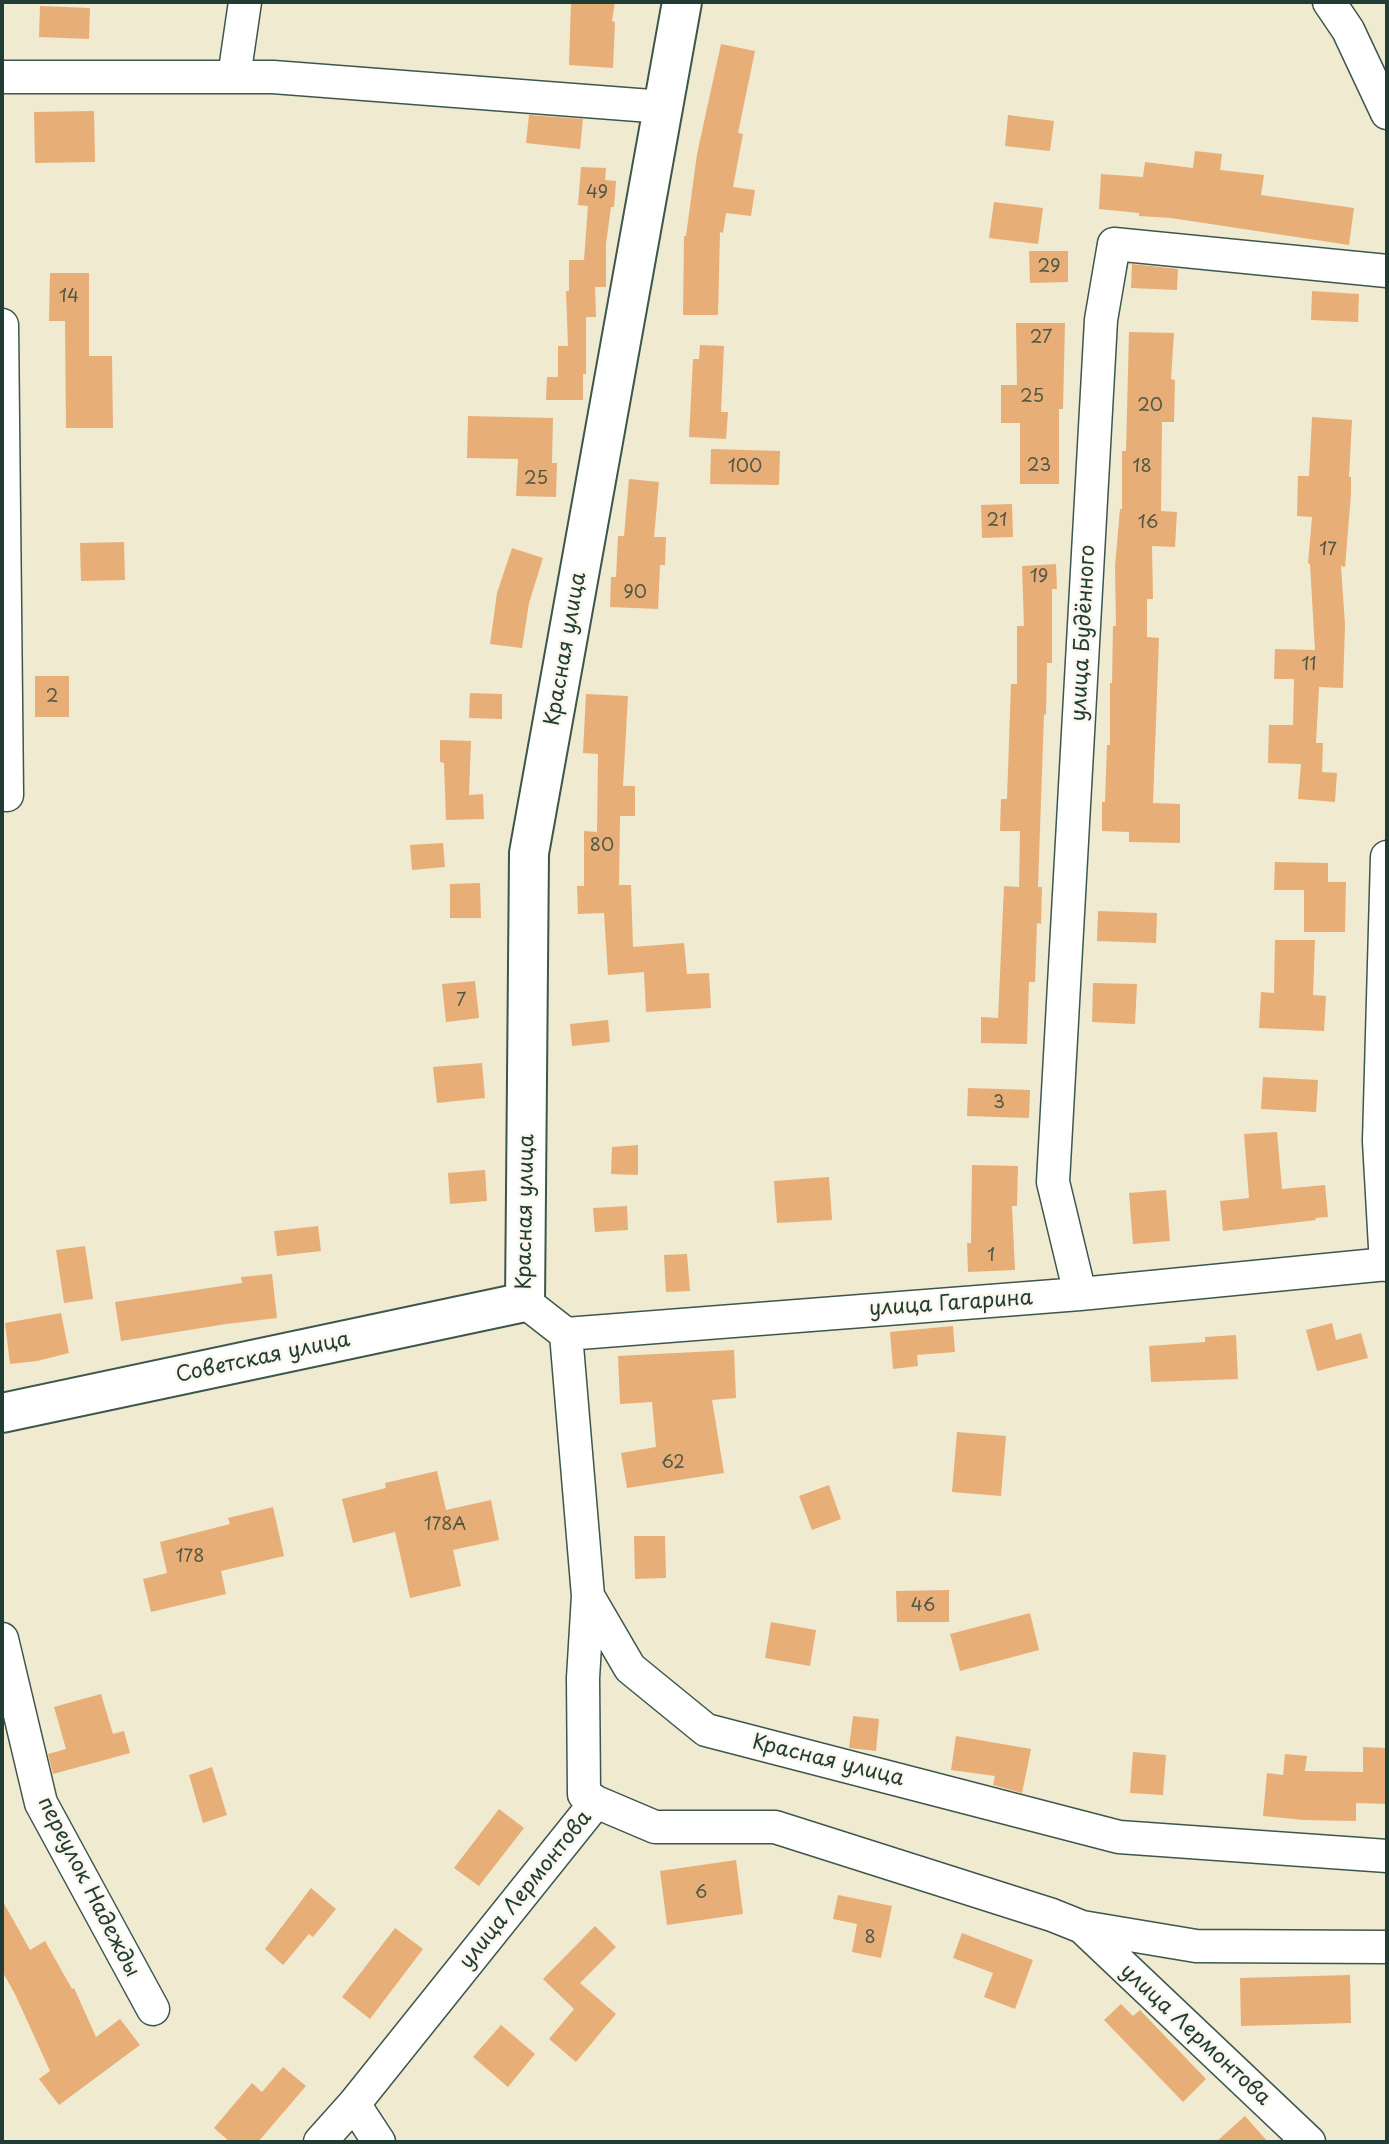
<!DOCTYPE html>
<meta charset="utf-8">
<style>
body{margin:0}
#map{position:relative;width:1389px;height:2144px;overflow:hidden;background:#f0ead1;font-family:"Playpen Sans",sans-serif}
canvas{display:block}
.frame{position:absolute;inset:0;border:4px solid #1f3d34;pointer-events:none}
</style>
<div id="map">
<canvas width="1389" height="2144"></canvas>
<div class="frame"></div>
</div>
<script>
const context = document.querySelector('canvas').getContext('2d');
context.lineJoin = 'round';
function paint(path, color) { context.fillStyle = color; context.fill(path, 'evenodd'); }
const shape = rows => new Path2D(rows.map(r => 'M' + r).join(''));
function strokePath(path, color, width, dash) { context.strokeStyle = color; context.lineWidth = width; context.lineCap = dash ? 'butt' : 'round'; context.setLineDash(dash || []); context.stroke(path); }
function drawText(font, color, halo, rows, align = 'center') {
  context.font = font + ' "Playpen Sans",sans-serif'; context.lineWidth = 5; context.setLineDash([]); context.textBaseline = 'middle'; context.strokeStyle = halo; context.fillStyle = color; for (const [text, x, y, turn = 0] of rows) {
    context.save(); context.translate(x, y); context.rotate((+turn || 0) * Math.PI / 180); context.textAlign = isNaN(turn) ? turn : align; if (halo) context.strokeText(text, 0, 0); context.fillText(text, 0, 0); context.restore();
  }
}
paint(shape([
 [571,2,615,2,612,21,615,22,613,68,569,65],
 [40,6,90,8,89,39,39,37],
 [721,44,755,51,738,133,743,134,733,187,755,190,751,216,726,213,723,233,720,232,718,315,683,315,684,236,686,236,697,154],
 [94,111,95,162,35,163,34,112],
 [529,115,583,119,580,149,526,143],
 [1008,115,1054,121,1050,151,1005,146],
 [1195,151,1222,154,1220,170,1264,175,1261,195,1354,208,1349,245,1171,218,1139,216,1139,213,1099,209,1101,174,1143,177,1145,162,1193,168],
 [581,167,606,168,605,180,616,181,614,207,611,207,606,244,606,287,595,287,596,317,586,317,586,374,583,374,583,400,546,400,547,377,558,377,558,346,568,346,566,291,569,291,569,260,584,260,588,206,578,205],
 [994,202,1043,208,1038,244,989,238],
 [1029,251,1068,251,1068,282,1030,283],
 [1132,264,1178,269,1177,290,1131,288],
 [50,273,89,273,89,356,112,356,113,428,66,428,65,321,49,321],
 [1312,291,1359,294,1358,322,1311,320],
 [1016,323,1065,323,1063,409,1059,409,1059,484,1020,484,1020,423,1001,423,1001,385,1017,385],
 [1129,332,1174,333,1171,379,1175,380,1174,422,1162,422,1161,511,1177,512,1175,547,1152,546,1153,599,1147,599,1147,637,1159,638,1153,803,1180,804,1180,843,1129,842,1129,832,1102,831,1102,802,1105,802,1107,745,1110,745,1110,683,1112,683,1113,626,1116,626,1115,566,1120,509,1122,509,1122,451,1126,451],
 [700,345,724,346,721,412,728,412,726,439,689,437,693,359,699,359],
 [468,416,553,418,552,463,557,463,556,497,516,496,518,459,467,458],
 [1312,417,1352,420,1349,477,1351,477,1351,494,1345,567,1341,566,1345,625,1343,688,1319,687,1316,743,1323,743,1322,772,1337,773,1335,802,1298,799,1301,764,1268,763,1269,725,1293,725,1294,679,1274,679,1275,649,1315,650,1310,564,1308,563,1312,517,1297,516,1298,476,1309,476],
 [711,449,780,451,779,485,710,484],
 [629,479,659,482,654,537,666,537,665,565,660,565,658,609,610,607,611,577,616,577,618,536,624,536],
 [1012,504,1013,537,982,538,981,505],
 [124,542,125,580,81,581,80,543],
 [512,548,543,558,529,603,522,648,490,644,497,593],
 [1056,564,1057,589,1052,589,1052,663,1047,663,1046,715,1044,714,1038,887,1042,887,1041,924,1037,923,1035,982,1029,982,1027,1044,981,1043,981,1017,998,1018,1004,886,1019,887,1020,831,1000,831,1001,799,1007,799,1011,684,1017,684,1017,626,1024,626,1022,566],
 [35,676,69,676,69,717,35,717],
 [470,693,502,694,502,719,469,718],
 [586,694,628,696,623,786,635,786,635,816,620,816,619,885,631,885,633,947,684,943,687,974,709,973,711,1008,646,1012,644,972,608,975,604,913,578,914,577,886,584,886,584,831,597,832,598,754,583,753],
 [440,740,471,741,469,795,483,794,484,819,446,820,444,763,440,762],
 [443,843,445,867,412,870,410,845],
 [1275,862,1328,863,1328,882,1346,882,1345,932,1304,932,1304,890,1274,890],
 [480,883,481,918,450,918,450,884],
 [1098,911,1157,913,1156,943,1097,941],
 [1275,940,1315,940,1313,995,1326,996,1324,1031,1259,1028,1261,992,1274,993],
 [475,981,479,1018,446,1022,442,984],
 [1093,983,1137,984,1135,1024,1092,1022],
 [608,1020,610,1042,572,1046,570,1024],
 [482,1063,485,1098,437,1103,433,1067],
 [1263,1077,1318,1080,1316,1112,1261,1109],
 [968,1088,1030,1090,1029,1118,967,1116],
 [1277,1132,1282,1189,1325,1185,1328,1217,1315,1218,1316,1220,1223,1231,1220,1201,1249,1198,1244,1134],
 [638,1145,638,1175,611,1174,612,1147],
 [972,1165,1018,1166,1017,1206,1012,1206,1015,1270,968,1272,967,1243,971,1243],
 [485,1170,487,1201,450,1204,448,1173],
 [829,1177,832,1220,777,1223,774,1181],
 [1166,1190,1170,1241,1133,1244,1129,1193],
 [627,1206,628,1230,595,1232,593,1208],
 [318,1226,321,1251,277,1256,274,1231],
 [85,1246,93,1299,64,1303,56,1250],
 [687,1254,690,1291,666,1292,664,1255],
 [272,1274,277,1318,226,1324,121,1341,115,1302,242,1283,241,1277],
 [61,1313,69,1353,37,1361,10,1364,5,1323],
 [1332,1323,1336,1340,1361,1333,1368,1358,1317,1371,1306,1330],
 [953,1326,955,1352,917,1355,918,1366,893,1369,890,1332],
 [1236,1335,1238,1379,1151,1382,1149,1346,1205,1342,1205,1337],
 [734,1350,736,1398,712,1400,724,1473,627,1488,621,1453,656,1447,652,1402,620,1404,618,1356],
 [957,1432,1006,1436,1001,1496,952,1492],
 [437,1471,446,1510,491,1500,499,1540,453,1550,461,1586,410,1598,395,1532,353,1543,342,1499,386,1488,385,1483],
 [829,1485,841,1519,812,1530,799,1496],
 [273,1507,284,1556,221,1571,226,1594,151,1612,143,1579,167,1573,160,1542,230,1524,228,1518],
 [634,1536,665,1536,666,1578,635,1579],
 [949,1590,949,1622,897,1622,896,1591],
 [1030,1613,1039,1650,960,1671,950,1634],
 [771,1622,816,1630,810,1666,765,1658],
 [101,1694,113,1734,124,1731,130,1753,53,1774,48,1754,66,1749,54,1707],
 [853,1716,879,1719,876,1751,849,1748],
 [956,1736,1031,1749,1022,1793,993,1785,995,1776,951,1770],
 [1363,1747,1387,1748,1387,1804,1356,1803,1356,1821,1304,1820,1263,1816,1267,1773,1283,1775,1285,1754,1307,1756,1305,1771,1363,1772],
 [1133,1752,1166,1755,1163,1795,1130,1793],
 [212,1767,227,1815,203,1823,189,1775],
 [499,1809,524,1828,479,1886,454,1868],
 [736,1860,743,1914,667,1925,660,1871],
 [311,1888,336,1909,313,1937,309,1934,283,1965,265,1949],
 [838,1895,892,1906,881,1958,852,1952,857,1924,833,1919],
 [2,1900,30,1950,45,1941,72,1989,74,1988,96,2037,120,2019,140,2045,59,2105,39,2079,50,2071,15,1994,2,1971],
 [595,1926,616,1947,580,1983,616,2014,576,2062,549,2039,574,2009,543,1979],
 [395,1928,423,1949,370,2019,342,1997],
 [962,1933,1033,1960,1015,2009,984,1997,993,1973,953,1958],
 [1350,1975,1351,2023,1241,2026,1240,1978],
 [1121,2004,1133,2016,1140,2010,1206,2079,1183,2102,1104,2020],
 [501,2025,535,2054,508,2087,473,2057],
 [283,2067,306,2086,258,2142,230,2142,214,2128,252,2083,262,2092],
 [1245,2116,1268,2142,1216,2142]
]), '#e8ae78');
const street = shape([
 [1329,2,1348,30,1387,113],
 [2,77,273,77,664,107],
 [234,77,245,2],
 [2,325,7,795],
 [1386,1265,1379,1141,1387,857],
 [1080,1294,1053,1182,1101,320,1114,244,1387,271],
 [525,1302,566,1334,1080,1294,1387,1264],
 [566,1334,588,1596,630,1668,706,1730,1119,1837,1387,1856],
 [588,1596,583,1678,584,1794,596,1802],
 [2,1639,41,1803,153,2009],
 [1082,1927,1309,2142],
 [354,2104,379,2142],
 [320,2142,354,2104,596,1802,655,1827,775,1827,1052,1915,1082,1927,1196,1946,1387,1947]
]);
const secondary = shape([
 [2,1413,525,1302,529,853,682,2]
]);
strokePath(street, '#3e574c', 35);
strokePath(secondary, '#3e574c', 42);
strokePath(street, '#fff', 32);
strokePath(secondary, '#fff', 38);
drawText('18px', '#515945', null, [
 ["49",597,193],
 ["29",1049,267],
 ["14",69,297],
 ["27",1041,338],
 ["25",1032,397],
 ["20",1150,406],
 ["23",1039,466],
 ["100",745,467],
 ["18",1142,467],
 ["25",536,479],
 ["21",997,521],
 ["16",1148,523],
 ["17",1328,550],
 ["19",1039,577],
 ["90",635,593],
 ["11",1309,665],
 ["2",52,697],
 ["80",602,846],
 ["7",461,1001],
 ["3",999,1103],
 ["1",991,1256],
 ["62",673,1463],
 ["178А",445,1525],
 ["178",190,1557],
 ["46",923,1606],
 ["6",701,1893],
 ["8",870,1938]
]);
drawText('21px', '#1f3d34', '#fbf7ec', [
 ["улица Будённого",1084,633,-87],
 ["Красная улица",566,649,-80],
 ["Красная улица",526,1212,-89],
 ["улица Гагарина",951,1304,-4],
 ["Советская улица",263,1358,-12],
 ["Красная улица",828,1761,14],
 ["переулок Надежды",88,1887,63],
 ["улица Лермонтова",526,1890,-51],
 ["улица Лермонтова",1195,2035,43]
]);
</script>
